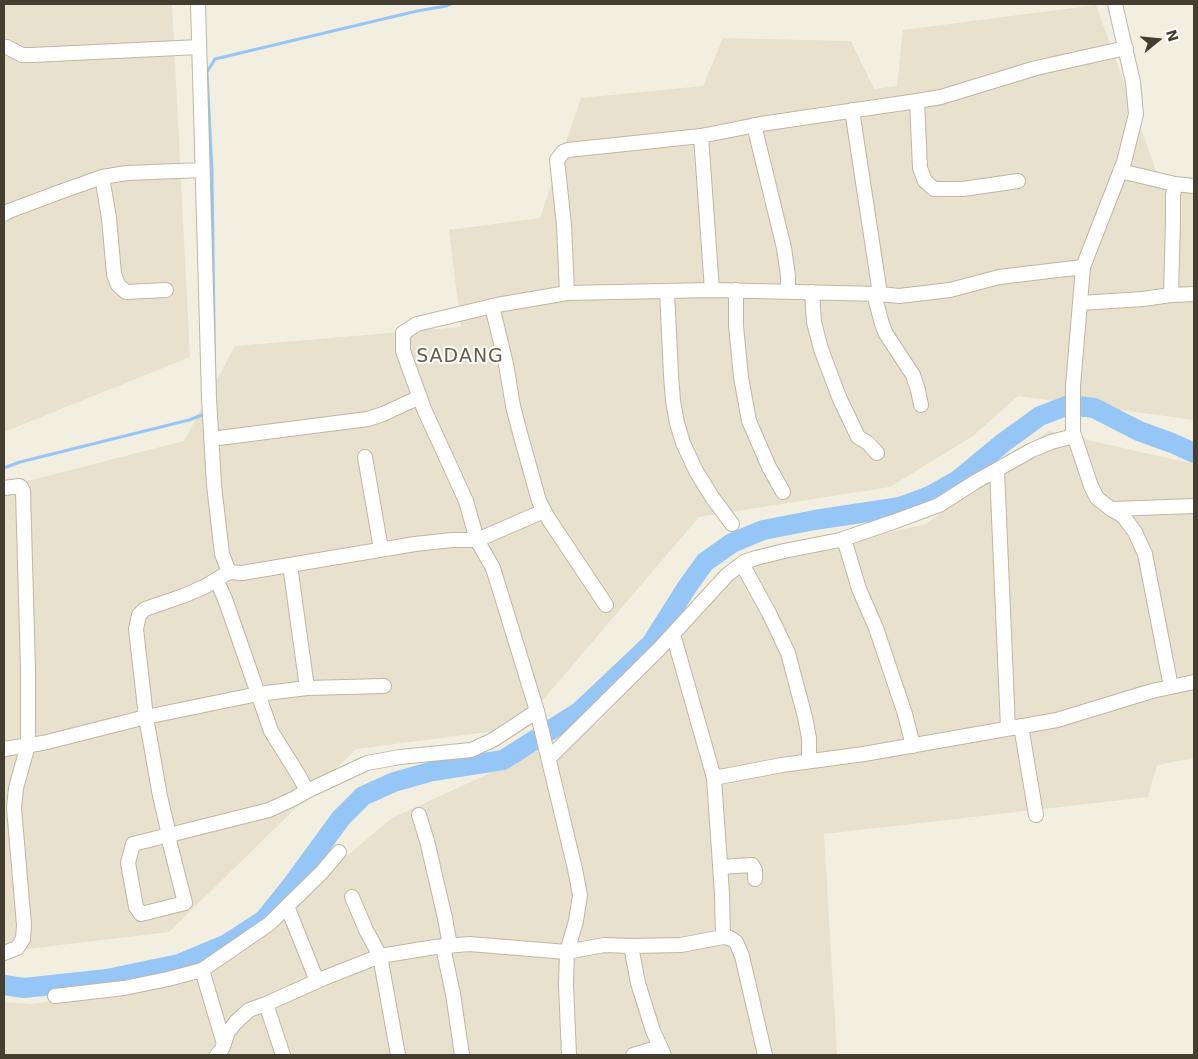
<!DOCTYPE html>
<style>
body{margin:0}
#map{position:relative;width:1198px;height:1059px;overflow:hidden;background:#f2efe1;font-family:"DejaVu Sans",sans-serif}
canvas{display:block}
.frame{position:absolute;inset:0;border:5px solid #443e31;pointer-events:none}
.north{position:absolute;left:1133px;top:15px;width:50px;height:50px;-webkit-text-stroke:4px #fff;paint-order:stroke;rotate:73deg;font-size:14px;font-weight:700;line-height:20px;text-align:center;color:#443e31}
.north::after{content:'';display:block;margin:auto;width:18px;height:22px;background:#443e31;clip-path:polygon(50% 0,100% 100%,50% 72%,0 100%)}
</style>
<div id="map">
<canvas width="1198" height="1059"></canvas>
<div class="frame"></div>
<div class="north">N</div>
</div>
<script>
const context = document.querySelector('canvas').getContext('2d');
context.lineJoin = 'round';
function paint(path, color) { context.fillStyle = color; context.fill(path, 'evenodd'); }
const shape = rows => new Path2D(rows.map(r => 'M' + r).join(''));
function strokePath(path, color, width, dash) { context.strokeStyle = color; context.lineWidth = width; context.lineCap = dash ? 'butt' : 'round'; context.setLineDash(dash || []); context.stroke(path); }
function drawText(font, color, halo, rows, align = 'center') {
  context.font = font + ' "DejaVu Sans",sans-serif'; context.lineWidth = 4; context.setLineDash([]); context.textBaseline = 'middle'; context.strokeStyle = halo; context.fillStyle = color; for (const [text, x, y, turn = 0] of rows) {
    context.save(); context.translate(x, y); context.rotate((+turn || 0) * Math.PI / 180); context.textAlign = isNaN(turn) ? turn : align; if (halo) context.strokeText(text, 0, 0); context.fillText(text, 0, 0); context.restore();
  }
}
paint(shape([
 [4,4,172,4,190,357,4,432],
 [1096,5,1162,187,1194,191,1194,420,1018,396,973,436,890,487,699,517,519,728,356,749,169,932,27,949,4,946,4,487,184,441,235,346,461,327,449,230,540,218,581,98,703,86,723,38,851,41,874,89,897,86,903,30],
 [1048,431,1194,464,1194,758,1157,765,1148,797,824,834,837,1055,4,1055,4,1002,31,1004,199,980,392,818,597,724,738,566,926,524]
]), '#e7e1ce');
strokePath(shape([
 [215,403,212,171,207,72,215,59,417,11,446,6,451,4],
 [4,468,20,462,189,420,207,413]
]), '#96c6f6', 3);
strokePath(shape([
 [4,985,24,988,107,979,179,964,227,944,264,920,292,885,341,818,363,796,394,782,433,771,503,760,579,712,651,644,687,587,705,562,732,543,763,530,815,520,900,507,930,496,958,480,1004,442,1040,416,1069,405,1094,408,1139,431,1172,443,1194,453]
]), '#96c6f6', 20);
const minor = shape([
 [198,4,209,398,214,485,222,554,229,572,242,573,415,544,452,540,477,540,493,568,537,711,575,869,580,895,576,921,567,952,566,985,569,1055],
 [1115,4,1133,82,1136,114,1124,162,1083,267,1073,386,1073,432,1091,486,1097,498,1111,509,1123,516,1135,532,1145,554,1171,687],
 [7,47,22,55,32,55,199,47],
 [917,101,920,168,925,181,934,189,963,189,1018,181],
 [852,110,880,294,899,296,950,290,999,277,1083,267],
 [754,125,784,248,788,276,788,292],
 [701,136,712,290,880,294],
 [1120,171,1175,184],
 [102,177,109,218,114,274,118,285,126,292,166,290],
 [4,214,9,211,57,193,102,177,127,173,202,170],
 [736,290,736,326,741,377,749,421,769,467,783,492],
 [667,291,671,375,673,401,677,423,683,443,696,471,712,497,732,524],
 [812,292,814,322,821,349,839,397,858,437,868,443,877,453],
 [567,293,712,290],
 [874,294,882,324,886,334,913,375,918,390,921,405],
 [1171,295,1173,222,1173,195,1175,184,1194,186],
 [1080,303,1143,299,1171,295,1194,294],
 [492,306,506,364,513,406,520,433,539,501,548,518,606,605],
 [211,439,368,419,383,414,420,397],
 [365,457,381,549],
 [997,470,1008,728],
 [4,488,19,486,21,487,23,491,28,669,28,745,16,788,14,808,24,925,23,939,17,948,4,953],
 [1112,509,1194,506],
 [544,511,477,540,466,501,424,409,403,351,403,333,417,324,497,305,567,293,564,225,557,160,563,152,568,150,701,136,761,124,917,101,941,97,1036,68,1126,48],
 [844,539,859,589,876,628,905,714,913,746],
 [742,564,769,613,788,653,805,717,809,738,809,761],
 [290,565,307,688],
 [217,581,225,599,271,731,299,776,307,791,295,798,269,810,133,844,128,863,136,907,141,914,185,903,170,844,169,835,160,796,146,717,136,629,139,615,145,609,183,596,204,587,229,572],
 [673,634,714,778],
 [1021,726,1036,815],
 [4,749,43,743,146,717,258,694,307,688,384,686],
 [549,758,660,648,727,575,744,562,756,558,784,551,840,540,893,522,939,505,975,482,1032,450,1051,442,1074,436],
 [307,791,367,763,400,757,471,750,493,740,537,711],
 [419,815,427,841,445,918,450,946],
 [721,867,752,865,755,870,755,879],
 [352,897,366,930,380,956,398,1055],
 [287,906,317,981],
 [723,937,730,938,736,942,742,956,765,1055],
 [631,946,638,983,653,1031,664,1055],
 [443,947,453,994,462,1055],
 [202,970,224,1044],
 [55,996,124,988,168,979,202,970,269,924,322,872,339,852],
 [266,1004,283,1055],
 [217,1055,222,1049,228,1032,236,1022,249,1010,266,1004,324,978,380,956,435,947,469,944,567,952,604,945,631,946,681,945,723,937,722,894,714,778,782,765,864,754,1057,720,1152,691,1194,682],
 [633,1055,660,1047]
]);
strokePath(minor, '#beb7a3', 16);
strokePath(minor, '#fff', 14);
context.letterSpacing = '1px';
drawText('19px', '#675d48', '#fff', [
 ["SADANG",460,357]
]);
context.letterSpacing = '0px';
</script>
